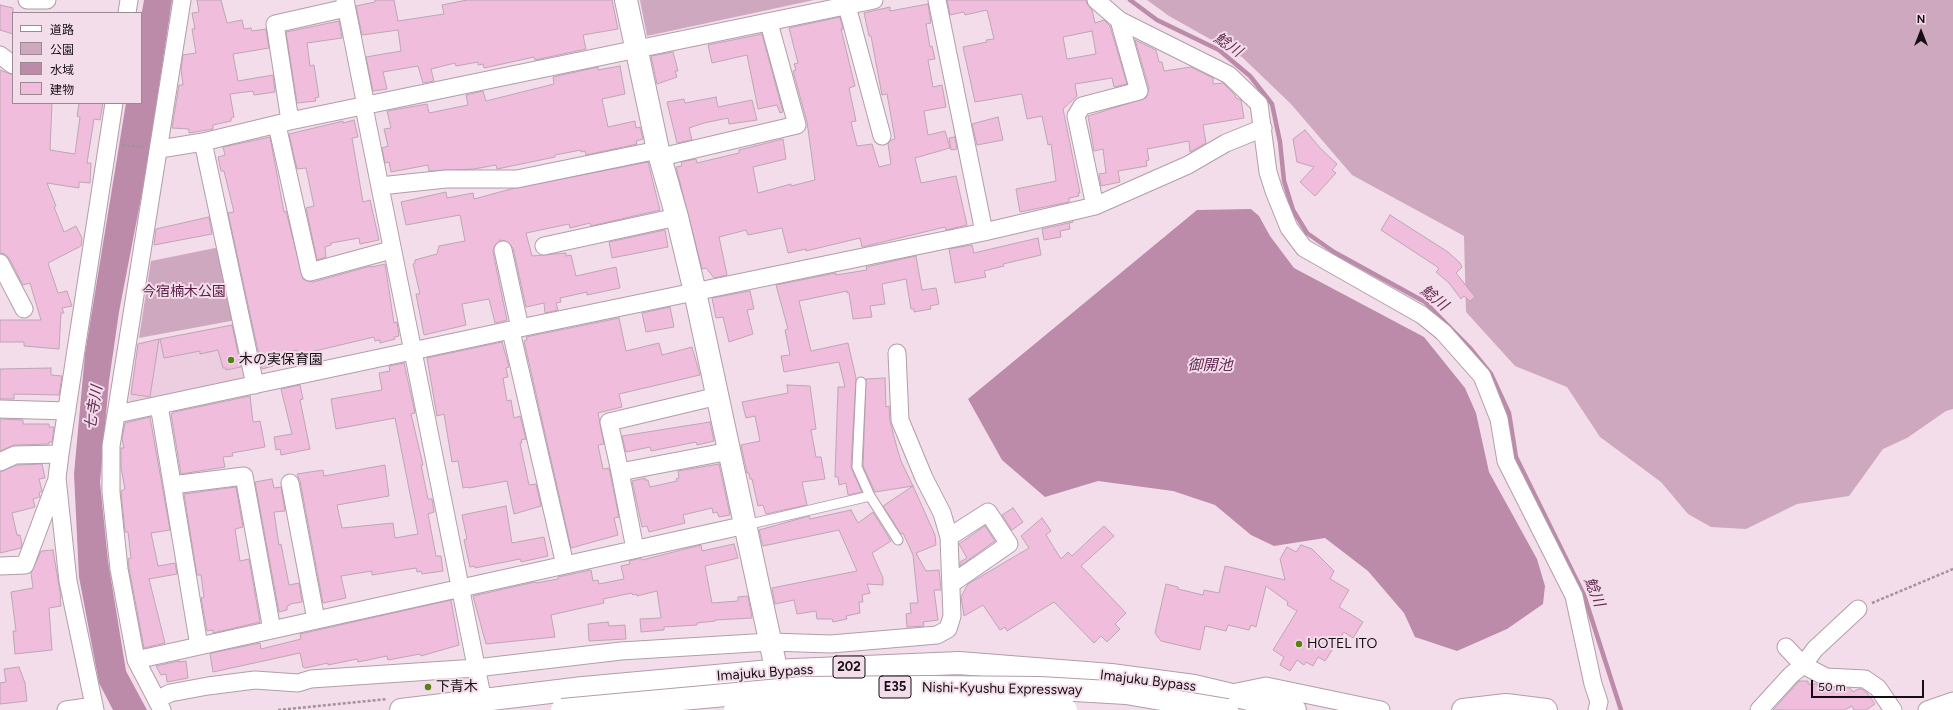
<!DOCTYPE html>
<meta charset="utf-8">
<style>
body{margin:0}
#map{position:relative;width:1953px;height:710px;overflow:hidden;background:#f4ddea;font-family:Figtree,"Noto Sans JP",sans-serif}
canvas{display:block}
.legend{position:absolute;left:12px;top:12px;width:130px;height:92px;box-sizing:border-box;background:#f4ddea;border:1px solid #9b8a94;margin:0;padding:5px 7px;list-style:none;font-size:12px;color:#150e13}
.legend li{display:flex;align-items:center;gap:8px;height:20px}
.legend b{width:20px;border:1px solid #9b8a94}
.north{position:absolute;left:1901px;top:12px;width:40px;height:40px;-webkit-text-stroke:3px #f4ddea;paint-order:stroke;rotate:0deg;font-size:11px;font-weight:700;line-height:16px;text-align:center;color:#150e13}
.north::after{content:'';display:block;margin:auto;width:14px;height:18px;background:#150e13;clip-path:polygon(50% 0,100% 100%,50% 72%,0 100%)}
.scale{position:absolute;left:1811px;top:680px;width:113px;height:18px;box-sizing:border-box;border:2px solid #150e13;border-top:0;padding-left:5px;font-size:12px;line-height:14px;white-space:nowrap;color:#150e13;-webkit-text-stroke:3px #f4ddea;paint-order:stroke}
</style>
<div id="map">
<canvas width="1953" height="710"></canvas>
<ul class="legend">
<li><b style="height:5px;background:#fff"></b>道路</li>
<li><b style="height:11px;background:#cda8be"></b>公園</li>
<li><b style="height:11px;background:#bb8ba9"></b>水域</li>
<li><b style="height:11px;background:#f0bddd"></b>建物</li>
</ul>
<div class="north">N</div>
<div class="scale">50 m</div>
</div>
<script>
const context = document.querySelector('canvas').getContext('2d');
context.lineJoin = 'round';
function paint(path, color) { context.fillStyle = color; context.fill(path, 'evenodd'); }
const shape = rows => new Path2D(rows.map(r => 'M' + r).join(''));
function strokePath(path, color, width, dash) { context.strokeStyle = color; context.lineWidth = width; context.lineCap = dash ? 'butt' : 'round'; context.setLineDash(dash || []); context.stroke(path); }
function drawText(font, color, halo, rows, align = 'center') {
  context.font = font + ' Figtree,"Noto Sans JP",sans-serif'; context.lineWidth = 4; context.setLineDash([]); context.textBaseline = 'middle'; context.strokeStyle = halo; context.fillStyle = color; for (const [text, x, y, turn = 0] of rows) {
    context.save(); context.translate(x, y); context.rotate((+turn || 0) * Math.PI / 180); context.textAlign = isNaN(turn) ? turn : align; if (halo) context.strokeText(text, 0, 0); context.fillText(text, 0, 0); context.restore();
  }
}
paint(shape([
 [237,324,250,380,152,403,129,401,138,343]
]), '#eccee0');
paint(shape([
 [640,0,814,0,647,36],
 [1147,0,1953,0,1953,409,1946,411,1907,438,1883,449,1849,496,1797,504,1746,529,1711,527,1688,514,1661,482,1600,437,1567,387,1515,366,1466,312,1464,236,1352,175,1291,104,1242,57,1169,16],
 [220,247,236,320,139,338,151,261]
]), '#cda8be');
paint(shape([
 [144,0,172,0,146,172,119,312,109,381,100,482,108,561,126,671,147,710,113,710,99,683,79,577,74,474,85,354,126,103,141,103,141,17],
 [1251,209,1259,216,1270,236,1294,268,1424,337,1465,388,1476,413,1489,472,1537,559,1545,586,1543,604,1507,629,1457,651,1415,637,1404,613,1368,571,1325,538,1274,546,1251,535,1215,505,1173,491,1098,481,1045,497,1002,460,968,399,1197,210]
]), '#bb8ba9');
strokePath(shape([
 [1130,0,1157,20,1219,50,1250,76,1272,104,1280,142,1284,181,1293,210,1307,233,1334,252,1425,302,1470,348,1491,374,1509,413,1516,457,1584,595,1621,710]
]), '#bb8ba9', 4.5);
const building = shape([
 [197,0,221,0,227,23,242,20,244,29,251,28,252,31,266,29,269,48,233,54,238,81,273,75,275,92,254,95,253,91,230,94,234,117,231,118,231,121,213,125,213,129,189,133,189,129,172,128,179,85,183,85,181,69,183,55,196,53,192,29,195,29,192,13,199,12,197,0],
 [375,0,394,0,398,21,444,14,442,5,467,0,612,0,618,29,583,35,586,49,535,60,534,57,484,68,483,64,478,65,478,62,456,66,455,63,431,69,434,81,423,83,418,66,383,72,387,89,373,91,366,57,401,51,398,30,362,35,356,6,375,2,375,0],
 [947,0,1086,0,1087,4,1092,10,1095,23,1104,20,1110,26,1127,84,1114,87,1112,78,1075,84,1077,96,1063,109,1080,193,1078,193,1079,196,1069,198,1069,202,1020,212,1016,189,1056,181,1051,144,1048,145,1042,116,1027,119,1022,94,975,102,963,47,987,42,986,40,994,39,987,10,965,15,964,12,950,15,947,0],
 [1092,31,1096,54,1067,59,1063,37,1092,31],
 [928,4,931,23,926,24,930,47,932,46,935,59,928,60,933,87,942,85,946,107,924,111,928,135,945,131,950,148,915,158,921,183,956,176,967,225,946,230,945,227,862,247,860,238,806,251,806,249,788,253,782,228,748,235,746,230,719,237,727,275,714,278,706,268,702,269,676,167,682,166,681,162,696,159,697,163,739,153,739,150,783,139,786,159,753,167,758,193,791,184,791,186,815,180,807,122,793,71,796,70,794,64,798,63,789,28,840,17,843,29,841,29,855,86,849,88,856,121,851,122,857,146,872,144,879,167,891,164,888,144,891,140,895,139,887,94,882,95,871,36,869,36,864,13,890,7,890,11,928,4],
 [0,5,13,8,13,34,0,30,0,5],
 [339,21,342,38,307,43,310,66,314,65,319,97,315,98,316,101,297,103,286,32,339,21],
 [762,34,783,112,780,113,777,105,758,109,747,55,712,63,708,45,762,34],
 [1135,40,1156,50,1159,62,1162,62,1164,71,1191,67,1213,78,1213,84,1223,83,1235,95,1236,98,1241,100,1244,118,1203,125,1206,143,1190,152,1189,141,1147,149,1149,160,1146,161,1147,166,1118,171,1120,182,1101,186,1099,174,1106,173,1103,149,1094,151,1088,116,1146,98,1149,88,1135,40],
 [673,52,678,71,675,71,677,77,657,84,651,56,673,52],
 [620,66,625,94,602,99,608,127,635,121,636,128,640,127,643,139,636,141,637,144,586,155,585,151,581,152,581,150,555,155,555,157,497,169,496,165,474,169,429,171,428,165,391,172,389,162,385,163,382,148,388,146,384,129,391,128,387,111,427,104,429,113,468,105,466,95,483,91,486,101,554,84,553,77,598,67,598,70,620,66],
 [0,70,13,75,13,103,52,103,50,150,75,154,80,117,77,116,79,103,103,103,100,120,94,119,87,163,91,163,90,183,79,182,79,188,47,183,56,206,54,207,64,232,76,226,82,238,81,246,48,263,58,293,67,291,72,306,62,308,64,313,61,313,59,349,24,346,24,342,0,342,0,320,41,320,30,283,23,285,9,258,5,254,0,253,0,70],
 [716,97,718,107,752,100,757,120,729,124,728,118,704,123,689,128,692,140,677,143,667,102,684,99,685,103,716,97],
 [998,117,1003,140,977,145,972,124,998,117],
 [354,120,358,137,352,138,363,202,370,200,379,240,360,244,359,238,331,243,331,245,325,247,326,257,317,260,306,208,314,206,306,168,297,169,289,134,343,121,343,123,354,120],
 [1305,130,1320,148,1337,164,1332,170,1336,173,1315,196,1300,182,1314,167,1297,162,1293,139,1305,130],
 [270,137,284,212,286,211,303,279,307,281,313,282,371,266,372,267,385,264,394,323,397,322,399,336,394,337,395,339,380,343,380,340,375,341,374,337,298,355,297,350,275,356,276,360,272,361,273,366,262,369,228,213,234,212,224,171,221,171,218,157,225,155,223,147,270,137],
 [955,137,957,149,951,150,949,138,955,137],
 [648,162,660,210,591,226,590,223,570,228,569,224,526,233,532,256,566,253,566,256,571,255,576,276,616,267,620,288,587,295,587,292,560,298,561,302,556,303,558,310,545,313,544,303,526,307,513,248,506,241,500,240,494,247,493,252,507,320,495,323,489,299,462,304,466,325,424,335,416,294,420,294,413,264,415,263,415,260,437,254,439,246,465,241,460,215,406,225,401,202,446,192,447,198,473,193,474,199,511,189,648,162],
 [1390,215,1448,252,1460,263,1462,267,1456,273,1475,297,1470,301,1464,296,1461,299,1449,283,1436,272,1439,269,1436,266,1381,230,1390,215],
 [209,217,212,234,154,245,156,229,209,217],
 [1073,222,1069,223,1070,229,1060,231,1061,237,1044,240,1042,229,1073,222],
 [665,230,668,247,612,258,609,242,665,230],
 [1038,238,1041,255,1003,264,1004,266,984,271,986,277,955,283,949,249,972,245,974,253,1038,238],
 [916,256,922,290,936,288,939,304,930,306,931,309,914,312,914,309,911,309,906,279,882,284,885,304,870,306,872,317,853,319,849,293,847,293,847,291,799,301,811,351,848,343,856,378,851,467,862,492,848,495,846,483,839,485,838,477,835,477,838,387,845,387,839,362,784,372,781,356,790,355,785,330,788,329,776,285,836,273,836,275,867,270,866,267,916,256],
 [750,291,754,309,747,310,753,334,729,342,723,317,716,318,712,298,750,291],
 [670,307,674,327,646,332,642,313,670,307],
 [619,318,626,351,659,343,662,355,692,347,700,375,619,394,622,407,598,413,604,444,598,445,603,469,609,468,619,517,614,518,618,535,571,548,524,341,527,340,526,337,619,318],
 [232,325,241,367,226,370,226,368,223,368,218,350,200,354,200,351,164,358,160,339,232,325],
 [159,339,150,397,131,394,138,344,159,339],
 [502,342,509,367,506,368,508,377,503,378,507,401,511,400,514,418,520,416,526,439,521,440,522,443,520,443,529,485,536,484,541,506,514,514,507,481,469,488,468,487,463,488,458,461,452,462,444,414,437,416,427,358,502,342],
 [404,363,415,413,411,414,423,465,421,465,428,499,432,499,434,512,428,514,436,556,441,556,443,571,422,574,421,571,417,572,416,568,372,575,372,571,341,576,346,598,323,603,300,481,297,474,323,470,324,476,385,465,389,496,337,505,342,528,393,523,395,538,418,534,395,418,336,429,331,399,382,390,379,373,390,371,389,366,404,363],
 [51,368,51,375,62,376,59,395,14,394,14,399,0,399,0,369,51,368],
 [885,378,886,407,889,406,890,421,897,448,901,461,913,486,875,492,863,466,866,379,885,378],
 [300,385,303,399,300,400,310,449,281,455,280,449,276,450,274,437,292,434,281,389,300,385],
 [787,385,810,386,816,429,811,430,816,457,821,457,825,479,802,482,807,505,766,514,763,505,758,506,752,479,750,479,749,473,747,473,741,445,760,441,755,416,746,418,742,402,788,393,787,385],
 [250,396,253,422,260,421,265,447,232,453,233,456,223,457,225,467,181,474,171,414,174,412,250,396],
 [150,417,170,530,151,533,158,566,175,563,177,574,149,579,165,643,144,648,129,568,128,559,131,558,128,532,125,532,121,491,125,489,121,467,121,448,124,448,122,439,125,423,150,417],
 [0,419,23,420,23,424,49,424,49,427,54,427,52,442,49,442,49,444,14,445,0,451,0,419],
 [710,422,714,441,697,445,696,442,651,451,650,447,626,452,622,436,710,422],
 [42,464,45,478,39,479,42,491,39,493,40,497,33,499,35,507,12,513,17,535,20,535,22,545,21,548,0,553,0,472,17,465,42,464],
 [719,464,730,515,719,517,717,512,713,513,712,508,683,515,685,523,649,532,647,526,642,527,632,481,645,478,645,480,648,480,650,487,677,481,676,479,679,478,678,471,719,464],
 [272,479,274,488,281,487,285,511,274,512,279,545,281,544,289,585,299,583,302,602,290,604,290,605,287,606,287,610,279,612,255,482,272,479],
 [913,486,935,535,936,545,916,553,926,571,939,570,941,590,934,590,938,620,923,622,924,626,907,627,906,614,911,613,910,603,918,603,913,555,903,533,901,534,883,506,913,486],
 [236,487,243,527,235,529,240,561,249,559,260,622,213,633,213,630,207,631,201,598,204,597,201,575,197,575,184,494,236,487],
 [506,506,512,543,544,537,548,556,521,562,520,559,475,568,475,566,470,567,464,540,467,539,462,515,506,506],
 [1013,508,1023,522,1012,530,1002,515,1013,508],
 [851,510,858,523,873,512,891,541,872,553,883,578,883,585,867,584,870,593,862,595,863,602,859,602,860,613,846,616,847,619,833,622,832,619,817,619,816,611,797,614,794,600,775,604,772,588,857,571,839,530,763,546,759,530,809,516,810,519,851,510],
 [1042,518,1051,531,1046,535,1061,559,1068,552,1072,556,1104,526,1114,536,1081,566,1126,613,1115,624,1120,629,1107,642,1101,636,1094,643,1054,602,1007,631,1005,627,1000,630,983,605,964,616,961,597,968,584,1029,548,1021,536,1042,518],
 [985,526,995,541,960,566,960,562,967,558,959,544,985,526],
 [734,544,738,558,705,566,712,603,738,601,738,597,748,596,752,618,715,620,715,621,697,623,697,625,664,627,664,630,641,632,640,619,661,618,657,591,637,596,637,594,633,595,632,593,603,599,604,603,551,615,555,637,486,644,473,596,535,582,536,583,558,579,558,577,591,570,593,581,598,580,599,584,624,579,621,566,630,564,629,561,641,558,642,560,701,545,702,551,734,544],
 [1301,545,1312,549,1334,571,1330,579,1349,590,1339,607,1363,622,1353,638,1344,632,1325,661,1318,657,1313,666,1306,662,1304,665,1297,660,1290,671,1280,665,1284,657,1273,650,1297,611,1287,605,1288,602,1266,586,1256,627,1251,625,1249,630,1228,625,1226,631,1205,626,1200,650,1161,641,1155,633,1166,584,1178,587,1178,589,1203,595,1204,590,1219,593,1225,566,1285,580,1280,559,1287,547,1296,552,1301,545],
 [53,550,61,598,60,598,61,606,49,608,52,650,15,654,13,631,16,631,11,592,33,588,31,573,41,551,53,550],
 [451,600,459,645,421,656,420,654,388,660,387,656,358,662,357,659,328,665,328,663,305,668,303,667,300,653,213,672,210,654,216,652,260,643,261,649,301,639,300,634,451,600],
 [608,622,609,626,625,625,626,639,589,641,588,624,608,622],
 [179,661,179,662,186,661,188,678,167,682,166,674,161,675,156,666,179,661],
 [19,667,25,683,27,701,0,704,0,683,6,682,4,669,19,667],
 [1799,681,1808,681,1808,684,1816,684,1825,687,1850,688,1853,692,1858,689,1862,689,1867,693,1875,704,1866,710,1854,710,1852,706,1844,710,1773,710,1799,681]
]);
paint(building, '#f0bddd');
strokePath(building, '#bca6b3', 1);
const lane = shape([
 [861,382,857,467,870,496,898,540],
 [746,525,870,496]
]);
const street = shape([
 [27,0,47,0],
 [345,0,366,106],
 [937,0,984,232],
 [1096,0,1119,20,1229,75,1259,104,1268,172,1274,191,1289,228,1304,248,1422,315,1443,332,1482,376,1499,419,1506,461,1574,596,1593,684,1599,702,1597,710],
 [847,6,882,136],
 [127,13,129,0],
 [0,55,13,65],
 [364,107,481,691],
 [290,121,275,24,346,8],
 [277,125,310,272,391,250],
 [203,142,255,385],
 [160,149,203,142,290,121,874,0],
 [661,157,797,125,769,23],
 [380,186,446,179,517,179,658,150],
 [1095,206,1076,116,1082,106,1139,91,1119,20],
 [544,246,677,217],
 [503,250,520,328],
 [0,263,24,309],
 [511,331,565,565],
 [159,405,199,646],
 [0,409,67,411],
 [117,414,520,328,984,232,1095,206,1188,165,1226,143,1263,128],
 [0,462,15,455,60,454],
 [620,472,609,422,718,396],
 [290,483,316,620],
 [172,485,244,476,272,630],
 [949,537,988,512,1009,544,951,584],
 [635,549,620,472,730,451],
 [0,566,25,565,56,482],
 [1786,647,1803,665,1815,649,1858,609],
 [136,660,746,525],
 [1232,693,1266,686,1381,710],
 [157,700,170,693,208,686,255,680,298,683,311,679,476,668,621,651,770,642,831,644,937,635,948,629,952,616,949,537,942,513,924,478,900,420,897,353],
 [66,710,94,706],
 [95,710,68,581,57,478,60,454,114,103],
 [162,710,136,660,119,569,111,492,111,446,182,0],
 [1759,710,1791,675,1803,665,1826,677,1865,679,1878,688,1893,710],
 [1927,710,1953,701]
]);
const secondary = shape([
 [626,0,658,150,677,217,695,292,774,659],
 [1463,710,1506,705,1546,710]
]);
const highway = shape([
 [401,710,583,688,771,671,959,663,1111,675,1194,686,1295,710]
]);
strokePath(lane, '#b29daa', 11);
strokePath(street, '#b29daa', 19);
strokePath(secondary, '#b29daa', 24);
strokePath(highway, '#b29daa', 24);
strokePath(shape([
 [122,145,143,147],
 [1872,603,1953,569],
 [278,710,387,699]
]), '#a3929c', 2.5, [3, 2]);
strokePath(lane, '#fff', 9);
strokePath(street, '#fff', 17);
strokePath(secondary, '#fff', 22);
strokePath(highway, '#fff', 22);
const highwayBridge = shape([
 [562,710,802,688,930,687,1040,688,1126,693,1227,710],
 [735,710,868,702,927,702,1066,710]
]);
strokePath(highwayBridge, '#b29daa', 24, []);
strokePath(highwayBridge, '#fff', 22);
for (const [x, y, r, color] of [
 [231,360,4,"#548314"],
 [1299,644,4,"#548314"],
 [428,687,4,"#548314"]
]) { const dot = new Path2D(); dot.arc(x, y, r, 0, 2 * Math.PI); context.fillStyle = color; context.fill(dot); strokePath(dot, '#f4ddea', 1.5); }
for (const [x, y, w] of [
 [849,667,32],
 [895,687,32]
]) { const box = new Path2D(); box.roundRect(x - w / 2, y - 11, w, 22, 3); context.fillStyle = '#f4ddea'; context.fill(box); strokePath(box, '#150e13', 1); }
drawText('bold 13px', '#150e13', null, [
 ["202",849,667],
 ["E35",895,687]
]);
drawText('14px', '#581d46', '#f4ddea', [
 ["今宿楠木公園",184,292]
]);
drawText('14px', '#150e13', '#f4ddea', [
 ["木の実保育園",239,360],
 ["HOTEL ITO",1307,644],
 ["下青木",436,687]
], 'left');
drawText('14px', '#150e13', '#f4ddea', [
 ["Imajuku Bypass",765,673,-4],
 ["Imajuku Bypass",1148,681,7],
 ["Nishi-Kyushu Expressway",1002,689,1]
]);
drawText('italic 15px', '#642952', '#f4ddea', [
 ["鯰川",1228,45,34],
 ["鯰川",1434,298,39],
 ["御開池",1210,366],
 ["七寺川",94,408,-81],
 ["鯰川",1594,592,68]
]);
</script>
